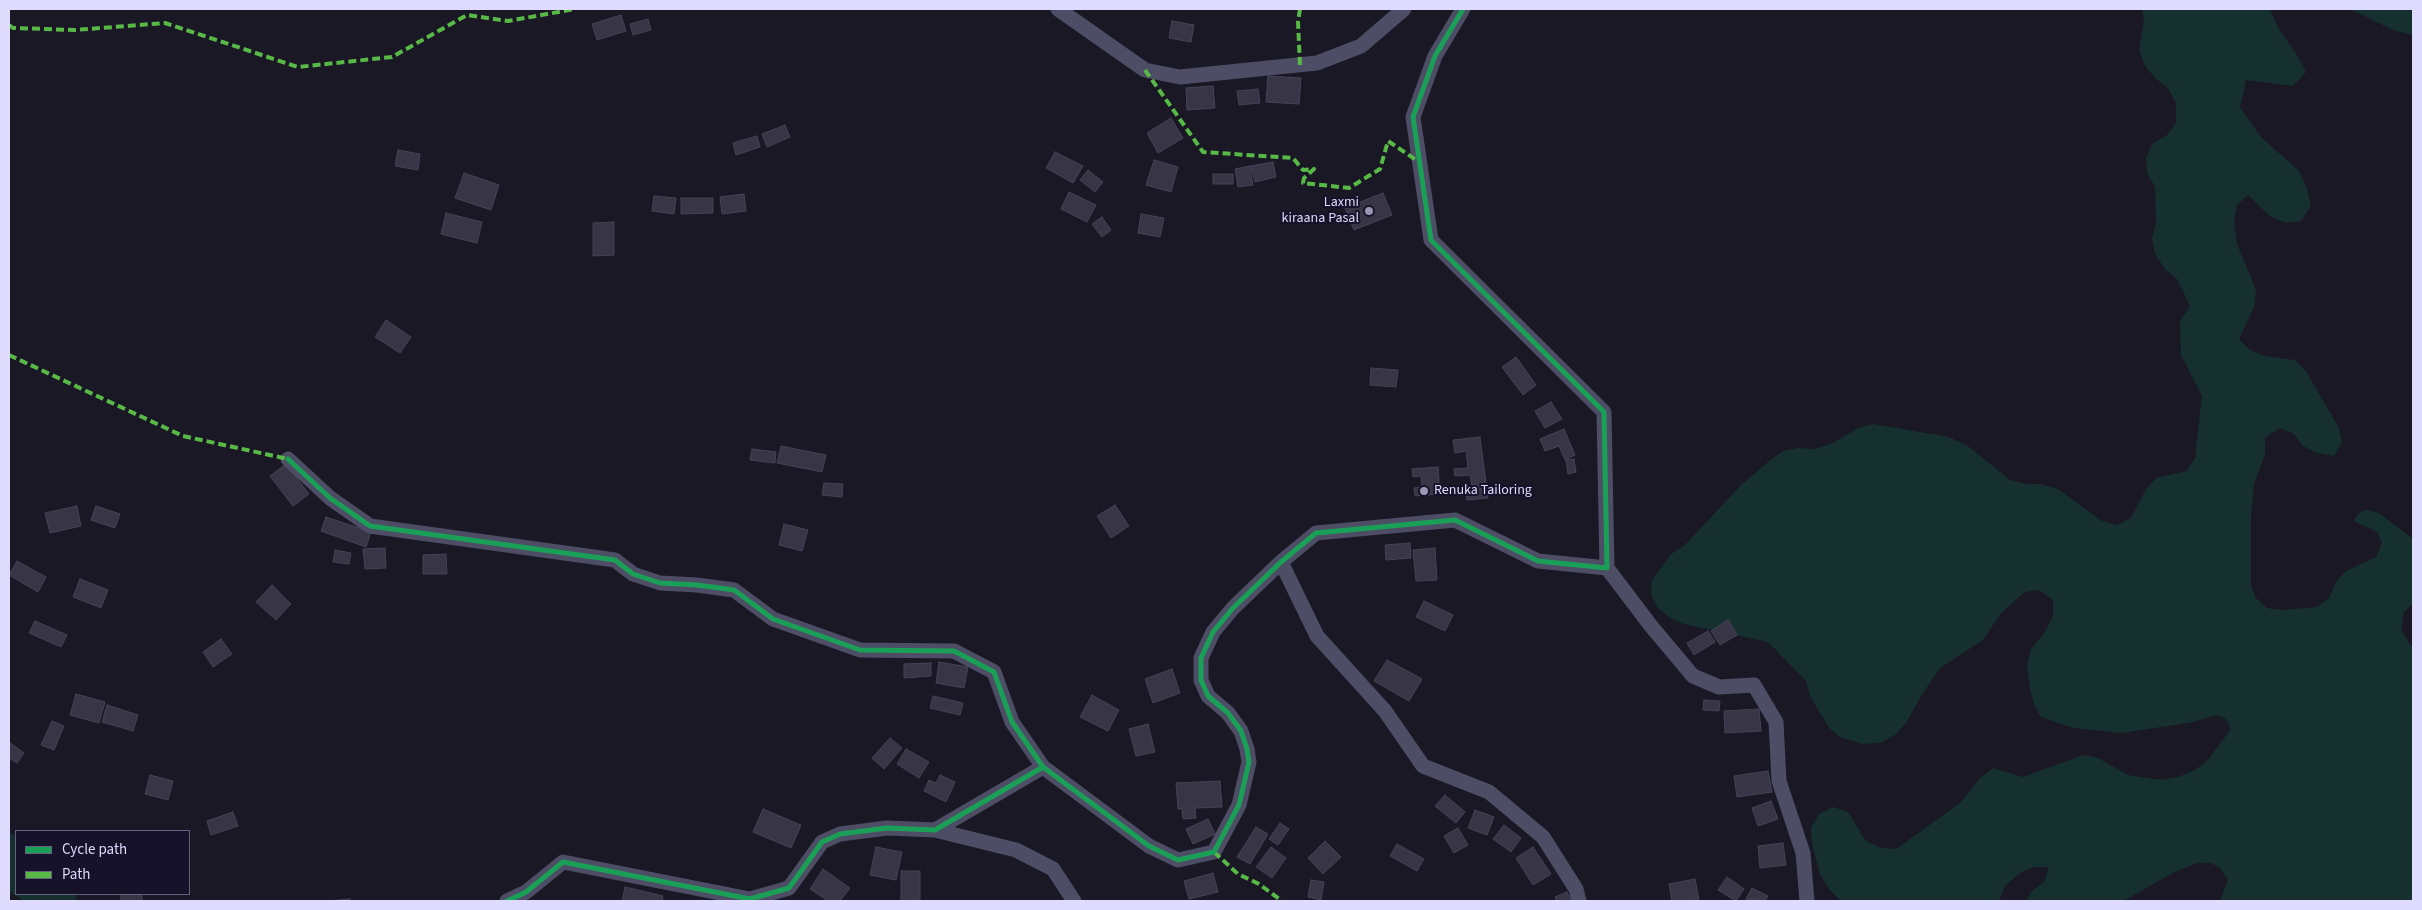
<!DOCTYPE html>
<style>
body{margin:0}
#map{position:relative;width:2422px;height:910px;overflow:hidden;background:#191824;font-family:"Source Sans 3",sans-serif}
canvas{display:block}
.frame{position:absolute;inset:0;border:10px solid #dedbfe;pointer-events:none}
.legend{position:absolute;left:15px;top:830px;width:175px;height:65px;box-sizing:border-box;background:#15122a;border:1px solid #65627f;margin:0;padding:6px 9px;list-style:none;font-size:15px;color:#dedbfe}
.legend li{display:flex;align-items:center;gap:10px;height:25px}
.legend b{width:25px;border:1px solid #65627f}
</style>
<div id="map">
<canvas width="2422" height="910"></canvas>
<div class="frame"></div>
<ul class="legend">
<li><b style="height:6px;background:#1a9f57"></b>Cycle path</li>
<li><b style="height:6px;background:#58b947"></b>Path</li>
</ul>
</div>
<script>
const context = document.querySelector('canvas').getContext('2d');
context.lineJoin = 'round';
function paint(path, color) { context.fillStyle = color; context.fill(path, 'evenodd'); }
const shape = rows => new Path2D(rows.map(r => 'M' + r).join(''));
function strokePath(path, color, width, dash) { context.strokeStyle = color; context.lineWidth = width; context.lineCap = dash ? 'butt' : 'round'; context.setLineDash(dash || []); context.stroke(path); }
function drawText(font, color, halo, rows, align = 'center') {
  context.font = font + ' "Source Sans 3",sans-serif'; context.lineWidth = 4; context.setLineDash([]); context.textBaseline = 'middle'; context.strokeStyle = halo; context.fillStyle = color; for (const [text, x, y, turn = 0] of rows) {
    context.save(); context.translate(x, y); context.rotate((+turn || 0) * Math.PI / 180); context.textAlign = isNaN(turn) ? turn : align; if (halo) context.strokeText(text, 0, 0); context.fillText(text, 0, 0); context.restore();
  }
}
paint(shape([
 [2142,9,2270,9,2279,29,2297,55,2306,72,2293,86,2246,80,2240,107,2261,137,2299,171,2307,188,2311,206,2301,221,2286,223,2271,217,2248,195,2237,205,2234,222,2237,244,2256,290,2255,305,2239,339,2250,350,2265,356,2295,360,2306,371,2339,428,2342,443,2334,456,2317,453,2303,446,2294,434,2280,428,2265,438,2265,454,2254,484,2251,517,2251,585,2256,598,2267,608,2282,610,2317,607,2329,598,2336,582,2346,571,2376,557,2382,542,2377,532,2354,521,2357,515,2365,510,2379,513,2413,539,2413,603,2404,612,2401,630,2413,649,2413,901,2220,901,2228,880,2220,868,2211,863,2197,863,2175,872,2123,901,2026,901,2032,891,2044,882,2049,867,2034,867,2020,873,2005,886,1999,901,1841,901,1829,889,1820,874,1812,844,1811,828,1819,814,1833,807,1848,812,1865,840,1878,847,1896,849,1960,803,1980,778,1993,768,2023,777,2083,755,2098,758,2128,775,2162,780,2178,777,2195,770,2207,761,2231,729,2226,719,2217,715,2189,723,2121,733,2073,728,2041,717,2034,705,2030,688,2027,665,2031,649,2045,632,2053,616,2053,600,2039,590,2025,592,2002,612,1983,640,1940,668,1921,696,1906,723,1895,735,1880,743,1862,744,1840,737,1829,728,1810,696,1806,681,1768,642,1684,624,1670,618,1658,608,1651,595,1652,580,1671,554,1685,545,1741,485,1769,461,1783,451,1798,448,1815,449,1833,443,1858,428,1873,424,1949,437,1968,446,2010,480,2026,484,2041,484,2058,489,2102,521,2117,525,2131,518,2146,489,2156,478,2187,471,2195,458,2202,396,2181,355,2180,321,2190,306,2177,279,2165,269,2155,254,2152,238,2156,223,2155,187,2147,173,2146,158,2152,144,2167,135,2176,123,2176,103,2168,88,2156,79,2145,66,2139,51,2144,19],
 [2350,9,2413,9,2413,35,2393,30],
 [9,832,16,837,16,894,75,894,77,901,24,901,9,891]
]), '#162f2f');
const building = shape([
 [621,15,626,31,597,40,592,24,621,15],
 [648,19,651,30,633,35,630,24,648,19],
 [1172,21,1194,25,1191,42,1169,38,1172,21],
 [1268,76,1301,78,1299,104,1266,102,1268,76],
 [1213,86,1215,108,1187,110,1186,88,1213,86],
 [1258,89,1260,103,1239,105,1237,91,1258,89],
 [1171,118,1183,138,1158,153,1147,133,1171,118],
 [785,125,790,137,767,147,762,134,785,125],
 [757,136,760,147,736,155,733,143,757,136],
 [398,150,420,154,418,170,395,166,398,150],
 [1055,152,1083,166,1073,183,1046,168,1055,152],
 [1154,160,1178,167,1171,192,1146,185,1154,160],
 [1273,162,1276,177,1255,182,1251,166,1273,162],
 [1250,166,1253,185,1238,187,1235,169,1250,166],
 [1088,170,1103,182,1095,192,1080,180,1088,170],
 [464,173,499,185,491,210,455,198,464,173],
 [1213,174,1233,174,1233,184,1213,184,1213,174],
 [1069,192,1096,205,1087,222,1061,209,1069,192],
 [1383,193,1392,215,1354,230,1345,208,1383,193],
 [744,194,746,211,722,214,720,197,744,194],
 [654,196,676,198,674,214,652,211,654,196],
 [681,198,713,198,713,213,681,214,681,198],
 [446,213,482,222,477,243,441,234,446,213],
 [1141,214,1164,218,1160,237,1138,233,1141,214],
 [1102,217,1111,230,1102,237,1092,224,1102,217],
 [614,222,614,255,593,256,593,223,614,222],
 [386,320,411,337,400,353,375,337,386,320],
 [1516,357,1536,385,1523,395,1502,367,1516,357],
 [1371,368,1398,370,1396,387,1370,385,1371,368],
 [1551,402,1562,419,1545,428,1535,411,1551,402],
 [1564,429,1575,455,1565,460,1559,446,1545,451,1540,439,1564,429],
 [1480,437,1488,498,1467,500,1465,488,1472,487,1470,475,1455,476,1454,469,1468,468,1466,451,1455,453,1453,440,1480,437],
 [781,446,826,455,822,472,777,463,781,446],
 [752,449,776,452,775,463,750,460,752,449],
 [1574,459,1576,472,1568,474,1566,460,1574,459],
 [286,464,309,494,293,506,270,476,286,464],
 [1438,467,1440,494,1415,496,1414,488,1422,487,1421,476,1413,477,1412,469,1438,467],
 [824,483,843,484,842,497,822,495,824,483],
 [1115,505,1129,526,1111,538,1097,516,1115,505],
 [77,506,81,526,50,533,45,513,77,506],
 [96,506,120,514,115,528,91,520,96,506],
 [326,517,371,532,366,547,321,531,326,517],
 [784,524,808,530,802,551,779,545,784,524],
 [1410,543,1411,558,1386,560,1385,545,1410,543],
 [385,548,386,568,365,569,363,549,385,548],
 [1435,548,1437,580,1416,581,1413,550,1435,548],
 [335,550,351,553,349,564,333,562,335,550],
 [446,554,447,574,423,574,423,555,446,554],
 [17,561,46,577,38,592,9,575,17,561],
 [80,579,108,590,101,608,73,597,80,579],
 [272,585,291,604,276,620,256,602,272,585],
 [1424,601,1453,615,1445,631,1416,617,1424,601],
 [1728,620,1737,635,1720,645,1711,631,1728,620],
 [35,621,67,635,61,647,29,633,35,621],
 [1708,631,1715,642,1694,655,1687,643,1708,631],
 [221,639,232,654,213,667,203,652,221,639],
 [1387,660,1422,679,1409,701,1374,681,1387,660],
 [939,662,968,667,964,688,936,683,939,662],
 [931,663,931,676,904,678,904,664,931,663],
 [1172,669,1180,693,1153,703,1145,679,1172,669],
 [76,694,105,702,99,723,70,715,76,694],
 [1092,695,1119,710,1108,731,1080,717,1092,695],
 [933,696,963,703,960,715,930,708,933,696],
 [1704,700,1720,701,1719,711,1703,710,1704,700],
 [107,705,138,715,133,731,102,722,107,705],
 [1759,709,1761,731,1725,733,1724,711,1759,709],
 [52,721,64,726,54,750,41,745,52,721],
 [1148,724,1155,752,1136,756,1129,729,1148,724],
 [890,738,902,748,884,769,872,758,890,738],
 [9,742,24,753,17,763,11,759,9,762,9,742],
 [906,749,929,762,919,778,897,764,906,749],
 [1768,771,1772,792,1737,797,1734,776,1768,771],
 [150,775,173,781,168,800,145,794,150,775],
 [940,775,955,782,946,802,924,791,929,780,936,783,940,775],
 [1220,781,1222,807,1195,808,1196,818,1183,819,1182,809,1178,809,1176,783,1220,781],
 [1445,795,1465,812,1456,823,1435,806,1445,795],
 [1771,801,1778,819,1758,826,1752,808,1771,801],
 [763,809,801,825,791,848,753,832,763,809],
 [1475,810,1494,817,1487,835,1468,828,1475,810],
 [233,812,238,826,211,835,207,821,233,812],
 [1208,819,1215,834,1193,844,1186,829,1208,819],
 [1280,823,1289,829,1278,845,1269,839,1280,823],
 [1504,825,1521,838,1511,852,1493,839,1504,825],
 [1256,827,1268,834,1250,864,1237,857,1256,827],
 [1458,828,1468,845,1454,853,1444,836,1458,828],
 [1325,841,1341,857,1323,874,1308,858,1325,841],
 [1783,843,1786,865,1760,868,1758,846,1783,843],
 [1397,844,1424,859,1417,871,1390,856,1397,844],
 [876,847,902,852,896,880,870,875,876,847],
 [1271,847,1286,858,1272,878,1256,867,1271,847],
 [1533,847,1551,874,1533,885,1516,858,1533,847],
 [823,869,850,888,840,901,828,901,810,889,823,869],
 [901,871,920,871,920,901,901,901,901,871],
 [1213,873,1218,892,1189,899,1184,881,1213,873],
 [1727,877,1744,889,1736,901,1718,890,1727,877],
 [1695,879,1699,900,1672,901,1669,884,1695,879],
 [1311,880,1324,882,1321,900,1308,897,1311,880],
 [625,887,663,896,662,901,622,901,625,887],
 [1752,888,1768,896,1765,901,1746,899,1752,888],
 [1567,892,1571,901,1557,901,1555,897,1567,892],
 [121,894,142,894,142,901,121,901,121,894],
 [350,899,350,901,328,901,350,899]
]);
paint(building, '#383546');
strokePath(building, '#454357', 1);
strokePath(shape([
 [1058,9,1145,70,1180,77,1317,63,1361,46,1404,9],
 [288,459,330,498,370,526,615,560,633,574,660,583,697,585,734,590,773,619,860,650,954,651,994,672,1012,722,1043,767],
 [1281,562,1317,636,1385,711,1423,766,1489,792,1543,837,1576,889,1579,901],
 [1607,568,1651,626,1693,676,1719,687,1754,685,1776,722,1779,781,1803,853,1807,901],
 [935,830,1016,850,1053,869,1074,901],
 [507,901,526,892,563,862,750,899,789,888,822,842,840,834,887,828,935,830,1043,767,1149,846,1178,860,1214,852,1239,805,1249,762,1247,749,1241,731,1228,713,1208,696,1201,680,1201,658,1213,632,1233,608,1281,562,1316,533,1455,520,1538,561,1607,568,1604,412,1431,240,1413,117,1435,56,1463,9]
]), '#4d4d65', 15);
strokePath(shape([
 [1300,9,1298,22,1300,65],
 [9,25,13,28,75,30,165,23,298,67,392,57,467,15,508,21,575,9],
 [1145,70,1203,152,1293,158,1303,170,1314,169,1304,178,1303,183,1349,188,1380,169,1388,141,1419,162],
 [9,355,183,436,288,459],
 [1214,852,1238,874,1259,884,1282,901]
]), '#58b947', 4, [8, 4]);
strokePath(shape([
 [288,459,330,498,370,526,615,560,633,574,660,583,697,585,734,590,773,619,860,650,954,651,994,672,1012,722,1043,767],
 [507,901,526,892,563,862,750,899,789,888,822,842,840,834,887,828,935,830,1043,767,1149,846,1178,860,1214,852,1239,805,1249,762,1247,749,1241,731,1228,713,1208,696,1201,680,1201,658,1213,632,1233,608,1281,562,1316,533,1455,520,1538,561,1607,568,1604,412,1431,240,1413,117,1435,56,1463,9]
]), '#1a9f57', 5);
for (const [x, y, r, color] of [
 [1369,211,5,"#9997b2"],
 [1424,491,5,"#9997b2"]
]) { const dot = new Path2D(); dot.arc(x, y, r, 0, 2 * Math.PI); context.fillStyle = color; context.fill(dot); strokePath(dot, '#15122a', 2); }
drawText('14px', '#dedbfe', '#15122a', [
 ["Laxmi",1359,203],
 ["kiraana Pasal",1359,219],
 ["Renuka Tailoring",1434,491,"left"]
], 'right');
</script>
